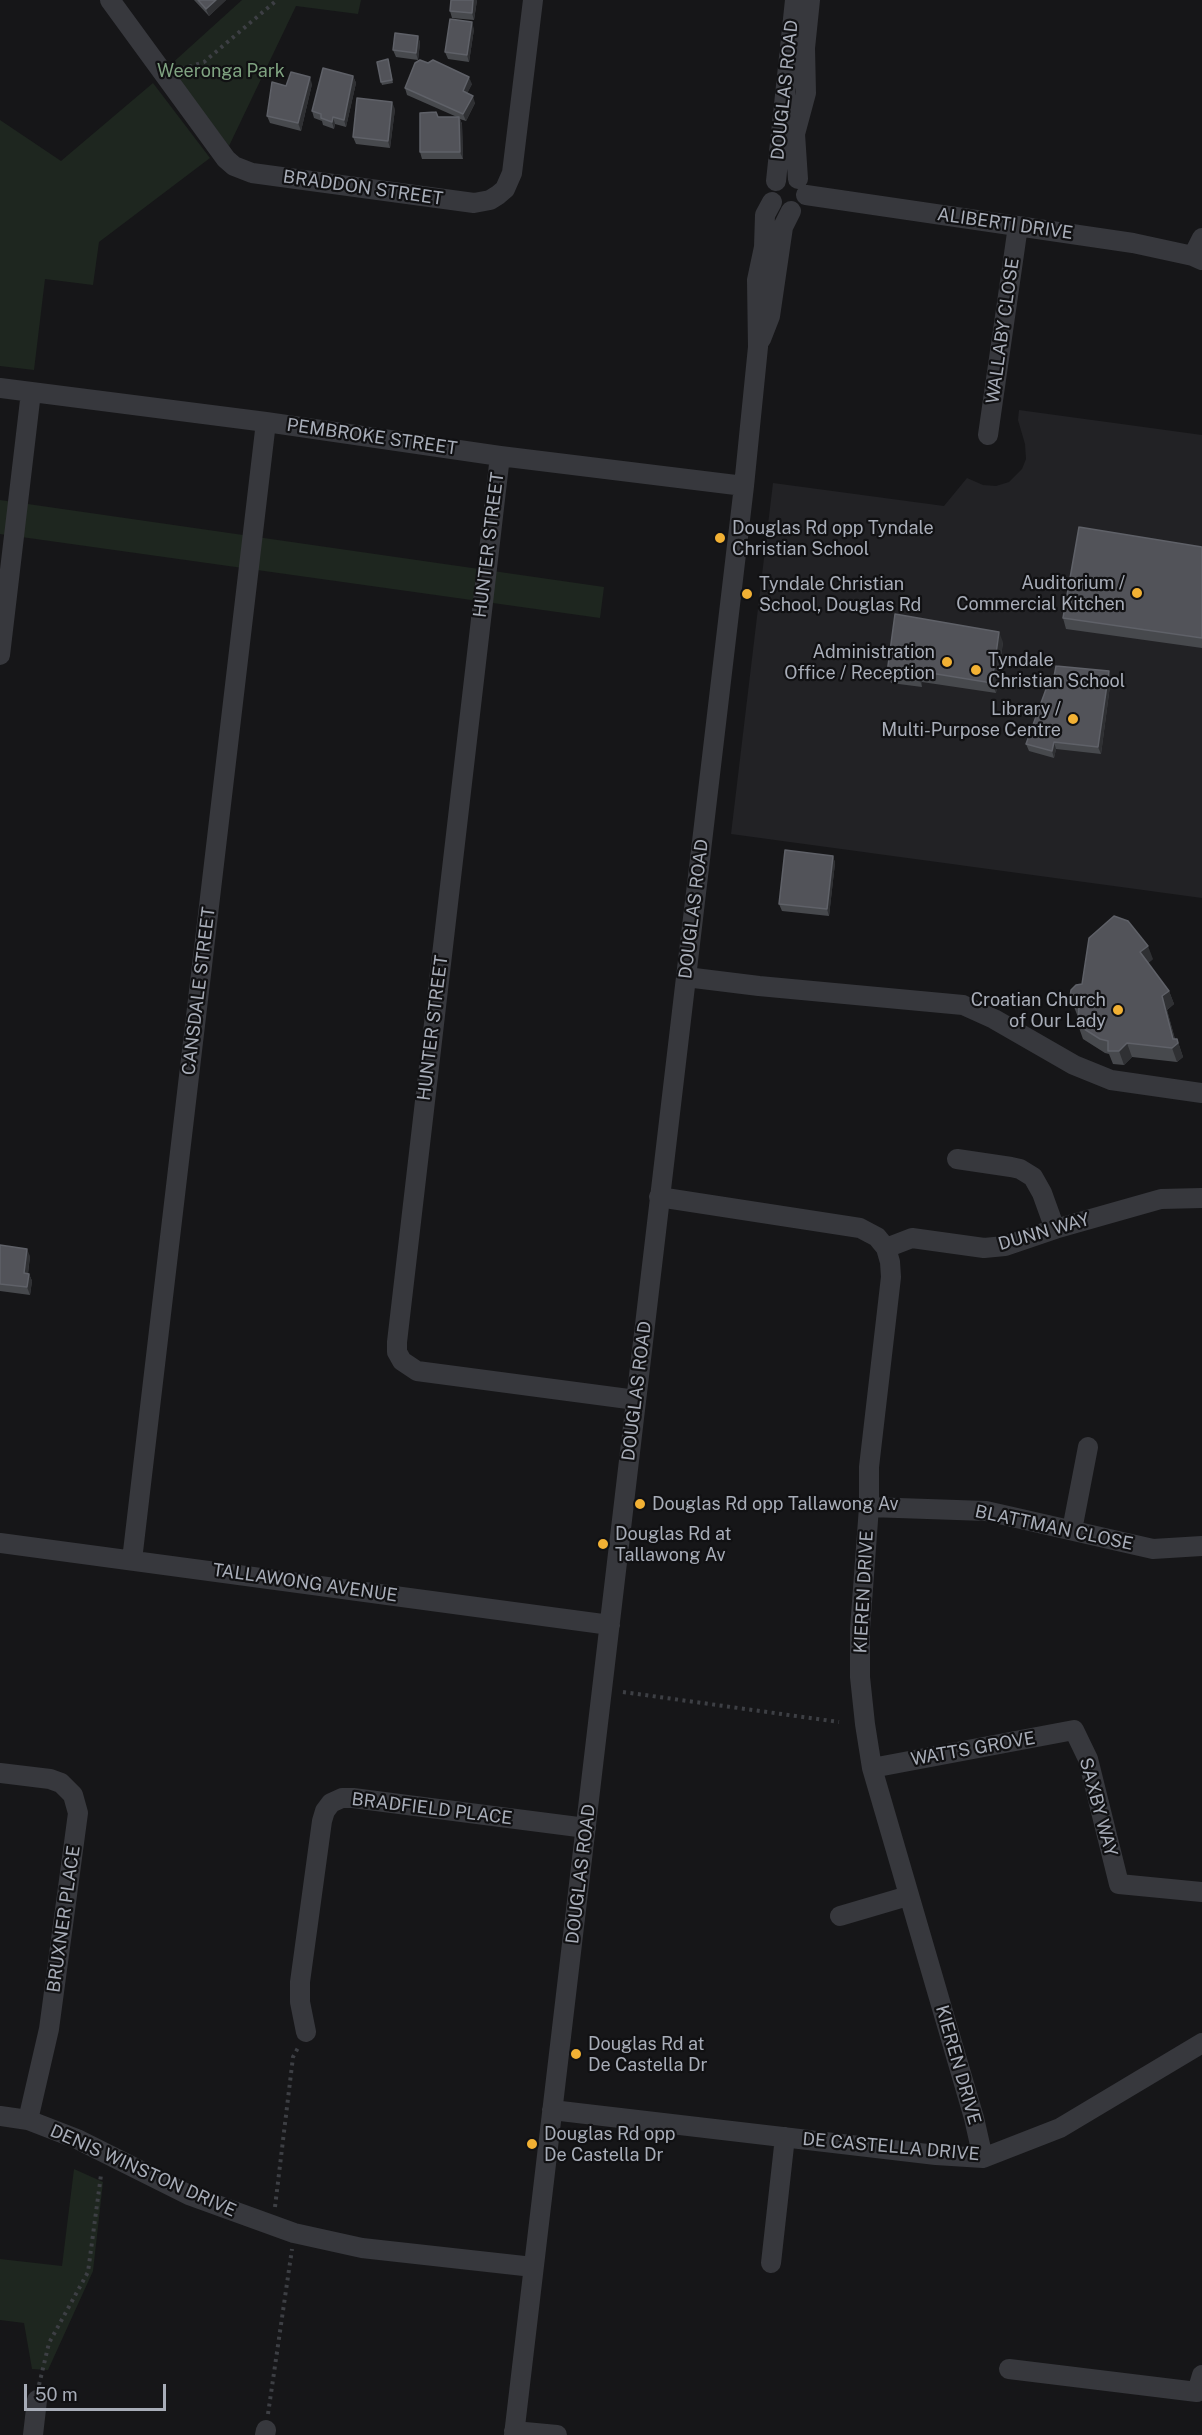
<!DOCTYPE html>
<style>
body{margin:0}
#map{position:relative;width:1202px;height:2435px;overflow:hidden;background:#161618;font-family:"Public Sans",sans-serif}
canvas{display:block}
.scale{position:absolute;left:24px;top:2384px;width:142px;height:27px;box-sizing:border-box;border:3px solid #a8adb8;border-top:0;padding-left:8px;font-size:18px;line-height:21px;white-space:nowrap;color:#a8adb8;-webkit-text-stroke:4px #111113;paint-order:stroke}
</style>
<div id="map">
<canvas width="1202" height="2435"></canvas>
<div class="scale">50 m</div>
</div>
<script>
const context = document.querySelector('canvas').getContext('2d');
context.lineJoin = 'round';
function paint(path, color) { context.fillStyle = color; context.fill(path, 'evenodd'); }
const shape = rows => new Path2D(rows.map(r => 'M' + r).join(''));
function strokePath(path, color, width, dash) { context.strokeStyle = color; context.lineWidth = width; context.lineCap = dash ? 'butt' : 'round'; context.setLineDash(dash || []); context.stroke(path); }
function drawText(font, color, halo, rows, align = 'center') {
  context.font = font + ' "Public Sans",sans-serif'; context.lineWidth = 4.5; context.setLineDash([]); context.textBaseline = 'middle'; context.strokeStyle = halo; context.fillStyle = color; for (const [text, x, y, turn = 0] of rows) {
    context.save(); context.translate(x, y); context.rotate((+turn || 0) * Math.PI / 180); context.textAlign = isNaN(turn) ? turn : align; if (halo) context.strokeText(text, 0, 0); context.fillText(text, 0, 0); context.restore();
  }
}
paint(shape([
 [1019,410,1202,435,1202,898,731,834,773,483,944,506,967,478,983,485,996,486,1009,482,1022,469,1026,459,1025,444,1018,420]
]), '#222225');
paint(shape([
 [242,0,361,0,358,14,296,6,229,146,168,67],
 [153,83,210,158,99,242,93,285,45,279,34,370,0,366,0,120,61,161],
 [0,500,604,587,600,618,0,534],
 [74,2169,103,2182,93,2271,48,2370,32,2369,24,2323,0,2320,0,2259,62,2266]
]), '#1e261f');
strokePath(shape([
 [182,69,204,62,277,0],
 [623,1692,839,1722],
 [275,2207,293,2057,299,2046],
 [39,2385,49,2343,88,2272,101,2175],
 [268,2414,292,2249]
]), '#3d3f44', 4, [3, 4.5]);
strokePath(shape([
 [110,0,226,159,234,166,252,173,474,203,490,200,498,195,505,189,512,173,533,0],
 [798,179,795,134,806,93,805,48,810,0],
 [776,181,795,0],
 [806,195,1133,243,1193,256,1202,260],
 [1193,256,1202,238],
 [761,339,770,316,783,227,791,211],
 [0,388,266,422,500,456,744,486],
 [988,435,1018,226],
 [500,456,397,1342,397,1352,402,1361,417,1371,636,1400],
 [0,655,31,392],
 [686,977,759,986,963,1005,994,1019,1074,1065,1111,1080,1202,1093],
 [957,1159,1011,1167,1020,1169,1033,1177,1042,1193,1055,1229],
 [659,1197,860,1228,877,1237,886,1248,890,1262,891,1277,869,1467,869,1507,860,1629,860,1677,865,1724,872,1768,974,2118,983,2158],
 [886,1248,912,1238,984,1248,1005,1246,1055,1229,1161,1199,1202,1198],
 [869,1507,986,1511,1153,1549,1202,1546],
 [1072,1530,1088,1447],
 [0,1543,610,1625],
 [132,1560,266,422],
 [872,1768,1074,1730,1088,1759,1119,1884,1202,1892],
 [0,1773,50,1779,61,1783,73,1795,78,1813,49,2029,28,2120],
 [840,1916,908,1896],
 [306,2032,300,2002,300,1982,322,1821,325,1811,331,1803,342,1798,353,1798,586,1828],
 [552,2110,936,2155,983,2158,1060,2128,1202,2043],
 [0,2116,28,2120,77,2139,189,2195,294,2233,362,2248,533,2267],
 [771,2263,785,2137],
 [1009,2369,1197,2392,1202,2375],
 [514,2431,557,2435],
 [33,2435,37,2400],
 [265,2435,266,2430],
 [514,2435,744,486,758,347,757,280,764,247,765,215,772,202]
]), '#37383d', 20);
paint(shape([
 [194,0,226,0,209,16],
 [477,0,474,20,452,18,450,11],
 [474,29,469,62,448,59,445,52],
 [418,36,420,43,418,60,396,57,393,50],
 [388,59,393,83,382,85,381,82],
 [353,76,356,83,346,127,335,124,334,129,323,125,322,121,314,118,312,111],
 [312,84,301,131,270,123,267,116,286,86],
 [472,84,467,93,475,103,466,121,460,119,462,124,463,159,422,159,420,152,438,117,457,117,407,95,405,88],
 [395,109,390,148,356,144,353,137],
 [1202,547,1202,648,1066,629,1063,618],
 [1003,642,996,693,922,682,922,687,891,683,887,673],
 [1111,678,1101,754,1056,749,1054,758,1029,751,1026,744,1053,682],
 [833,856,835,863,829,916,782,911,779,904],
 [1153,959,1148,963,1169,991,1174,1004,1167,1010,1175,1039,1177,1039,1183,1057,1177,1062,1132,1057,1124,1065,1113,1064,1109,1054,1105,1053,1083,1039,1078,1025,1078,1017,1070,997,1082,984],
 [0,1245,30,1256,28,1274,29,1274,32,1281,30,1295,0,1291]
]), '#47494d');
paint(shape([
 [216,0,226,0,209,16,206,9],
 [473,0,477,0,474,20,472,13],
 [472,22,474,29,469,62,467,55],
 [418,36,420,43,418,60,416,53],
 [353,76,356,83,346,127,344,120],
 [310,77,312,84,301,131,298,123],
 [469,77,472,84,465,98,463,91],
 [473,96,475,103,466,121,463,114],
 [392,102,395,109,390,148,388,141],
 [333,117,335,124,334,129,332,122],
 [459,117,462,124,463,159,460,152],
 [999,632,1003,642,996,693,992,683],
 [918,671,922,682,922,687,919,677],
 [1109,671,1111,678,1101,754,1098,747],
 [1054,742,1056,749,1054,758,1052,751],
 [833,856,835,863,829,916,827,909],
 [1148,946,1153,959,1145,966,1140,952],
 [1169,991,1174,1004,1167,1010,1176,1044,1177,1039,1183,1057,1177,1062,1172,1048,1173,1039,1162,996],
 [1127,1043,1132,1057,1124,1065,1119,1051],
 [27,1249,30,1256,27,1280,24,1273],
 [29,1274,32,1281,30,1295,27,1287]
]), '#2f3033');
const building = shape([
 [198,0,216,0,206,9,198,0],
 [451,0,473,0,472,13,450,11,451,0],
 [450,19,472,22,467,55,445,52,450,19],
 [395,33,418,36,416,53,393,50,395,33],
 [388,59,392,80,381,82,377,62,388,59],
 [420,60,428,63,433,60,469,77,463,91,473,96,463,114,405,88,415,63,420,60],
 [323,68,353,76,344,120,333,117,332,122,321,118,321,114,312,111,323,68],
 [291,72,310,77,298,123,267,116,272,82,286,86,291,72],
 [357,98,392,102,388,141,353,137,357,98],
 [436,112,438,117,459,117,460,152,420,152,420,113,436,112],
 [1079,527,1202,547,1202,638,1063,618,1079,527],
 [895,614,999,632,992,683,918,671,919,677,887,673,895,614],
 [1056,666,1109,671,1098,747,1054,742,1052,751,1026,744,1049,681,1053,682,1056,666],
 [785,850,833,856,827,909,779,904,785,850],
 [1114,916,1128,921,1148,946,1140,952,1169,991,1162,996,1173,1039,1177,1039,1178,1043,1172,1048,1127,1043,1119,1051,1108,1051,1108,1041,1100,1039,1078,1025,1079,1005,1073,1004,1070,997,1071,990,1076,985,1082,984,1089,938,1114,916],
 [0,1245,27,1249,24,1273,29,1274,27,1287,0,1284,0,1245]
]);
paint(building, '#525359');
strokePath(building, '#5f6168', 1.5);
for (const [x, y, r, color] of [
 [720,538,6,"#f2b134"],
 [1137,593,6,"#f2b134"],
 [747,594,6,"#f2b134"],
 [947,662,6,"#f2b134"],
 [976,670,6,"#f2b134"],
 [1073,719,6,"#f2b134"],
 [1118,1010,6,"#f2b134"],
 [640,1504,6,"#f2b134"],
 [603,1544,6,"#f2b134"],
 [576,2054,6,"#f2b134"],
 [532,2144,6,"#f2b134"]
]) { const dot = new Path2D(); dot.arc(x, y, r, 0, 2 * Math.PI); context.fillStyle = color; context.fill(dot); strokePath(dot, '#111113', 2); }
drawText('18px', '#7fa381', '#111113', [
 ["Weeronga Park",221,71]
]);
drawText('18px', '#a8adb8', '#111113', [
 ["DOUGLAS ROAD",785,90,-84],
 ["BRADDON STREET",363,188,8],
 ["ALIBERTI DRIVE",1005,224,8],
 ["WALLABY CLOSE",1003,331,-82],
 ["PEMBROKE STREET",372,437,8],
 ["HUNTER STREET",489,545,-83],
 ["DOUGLAS ROAD",694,909,-83],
 ["CANSDALE STREET",199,991,-83],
 ["HUNTER STREET",433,1028,-83],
 ["DUNN WAY",1044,1232,-16],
 ["DOUGLAS ROAD",637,1391,-83],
 ["BLATTMAN CLOSE",1054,1528,12],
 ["TALLAWONG AVENUE",305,1583,8],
 ["KIEREN DRIVE",864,1592,-87],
 ["WATTS GROVE",973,1749,-10],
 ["SAXBY WAY",1098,1807,75],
 ["BRADFIELD PLACE",432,1809,7],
 ["DOUGLAS ROAD",581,1874,-83],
 ["BRUXNER PLACE",64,1919,-82],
 ["KIEREN DRIVE",958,2065,74],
 ["DE CASTELLA DRIVE",891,2147,5],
 ["DENIS WINSTON DRIVE",143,2171,24]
]);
drawText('18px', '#a8adb8', '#111113', [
 ["Douglas Rd opp Tyndale",732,528],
 ["Christian School",732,549],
 ["Auditorium /",1125,583,"right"],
 ["Commercial Kitchen",1125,604,"right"],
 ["Tyndale Christian",759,584],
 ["School, Douglas Rd",759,605],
 ["Administration",935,652,"right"],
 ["Office / Reception",935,673,"right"],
 ["Tyndale",988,660],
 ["Christian School",988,681],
 ["Library /",1061,709,"right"],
 ["Multi-Purpose Centre",1061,730,"right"],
 ["Croatian Church",1106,1000,"right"],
 ["of Our Lady",1106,1021,"right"],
 ["Douglas Rd opp Tallawong Av",652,1504],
 ["Douglas Rd at",615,1534],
 ["Tallawong Av",615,1555],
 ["Douglas Rd at",588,2044],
 ["De Castella Dr",588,2065],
 ["Douglas Rd opp",544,2134],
 ["De Castella Dr",544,2155]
], 'left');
</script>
